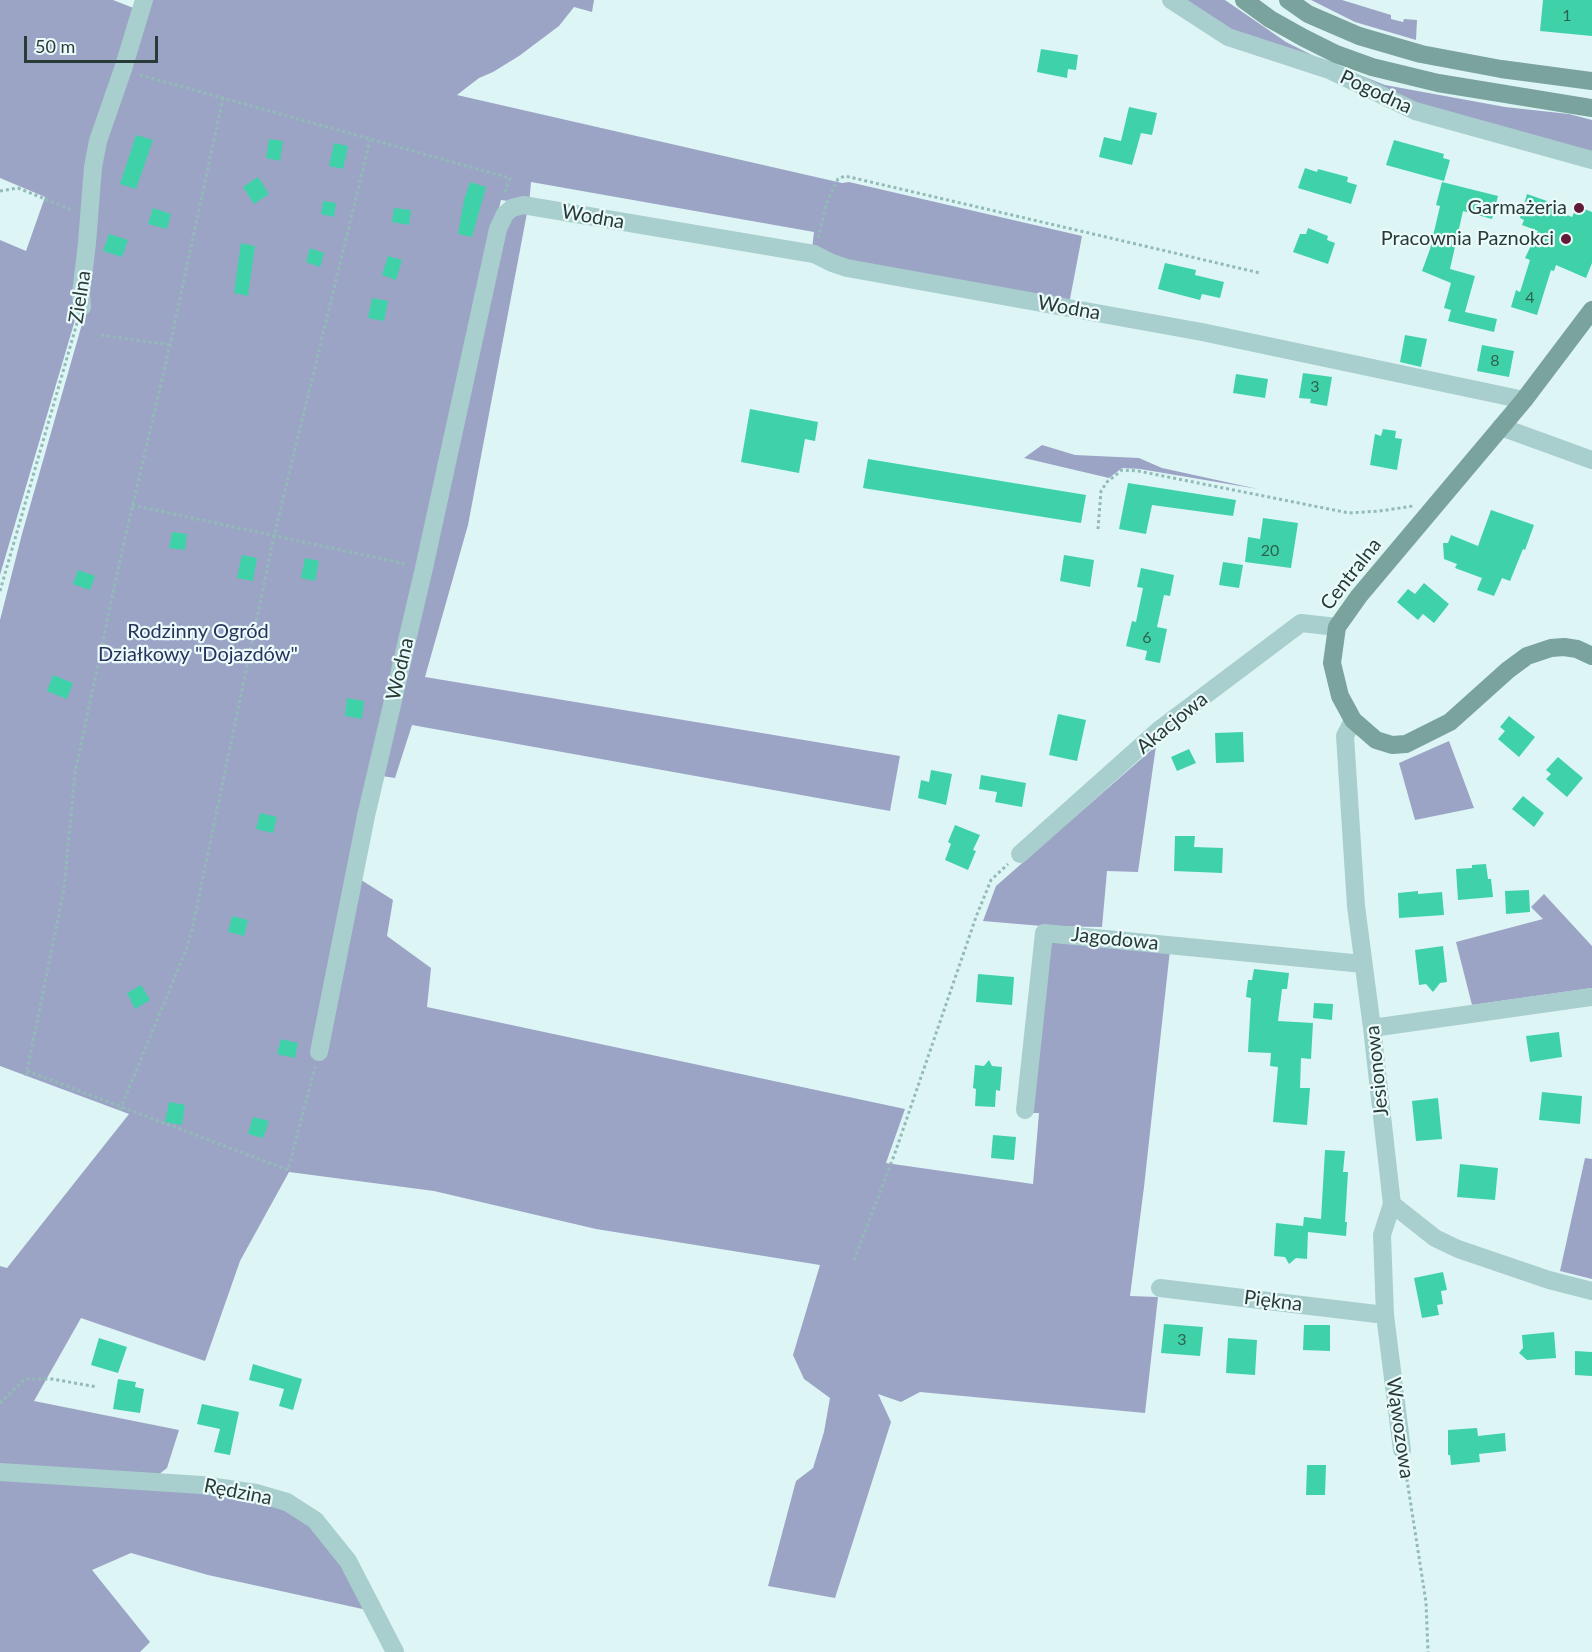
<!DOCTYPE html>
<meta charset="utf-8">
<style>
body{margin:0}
#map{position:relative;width:1592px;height:1652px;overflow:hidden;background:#def5f5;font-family:Lato,sans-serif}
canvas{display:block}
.scale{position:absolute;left:24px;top:36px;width:134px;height:27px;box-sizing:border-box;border:3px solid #293b37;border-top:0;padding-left:8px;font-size:18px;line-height:21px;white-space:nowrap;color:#293b37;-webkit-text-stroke:4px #ebfbfc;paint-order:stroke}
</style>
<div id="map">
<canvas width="1592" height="1652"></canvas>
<div class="scale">50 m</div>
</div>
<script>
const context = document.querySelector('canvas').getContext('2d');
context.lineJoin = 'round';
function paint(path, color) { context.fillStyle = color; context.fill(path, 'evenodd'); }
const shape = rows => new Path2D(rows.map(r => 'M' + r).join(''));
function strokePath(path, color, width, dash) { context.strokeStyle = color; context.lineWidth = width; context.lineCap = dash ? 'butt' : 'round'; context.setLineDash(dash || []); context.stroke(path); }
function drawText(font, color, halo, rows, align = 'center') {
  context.font = font + ' Lato,sans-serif'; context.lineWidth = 4.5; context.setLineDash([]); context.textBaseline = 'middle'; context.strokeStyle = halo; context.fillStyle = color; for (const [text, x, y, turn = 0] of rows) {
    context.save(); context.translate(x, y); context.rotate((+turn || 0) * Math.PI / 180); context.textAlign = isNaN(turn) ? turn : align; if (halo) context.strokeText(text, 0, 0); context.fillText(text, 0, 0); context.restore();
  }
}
paint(shape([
 [0,0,113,0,136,9,84,210,75,320,0,575,0,240,26,251,45,197,0,178],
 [151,0,594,0,592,12,574,7,559,26,519,56,493,72,479,78,457,95,842,183,849,182,1082,236,1069,304,811,258,814,232,531,182,529,204,501,200,460,371,358,878,393,900,387,936,431,968,427,1007,905,1109,886,1163,1033,1184,1039,1113,1030,1113,1052,939,1170,950,1144,1187,1130,1296,1158,1297,1145,1413,920,1392,901,1402,878,1394,891,1422,835,1598,768,1586,796,1481,813,1468,824,1432,830,1398,804,1379,793,1355,820,1265,596,1229,434,1191,289,1172,240,1261,205,1361,81,1318,34,1401,179,1430,167,1468,158,1475,0,1466,0,1266,7,1268,129,1114,0,1066,0,620,22,534,84,317,104,144],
 [1178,0,1225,0,1286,42,1322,60,1385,85,1505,107,1569,114,1592,120,1592,154,1418,107,1228,32],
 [1311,0,1342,0,1391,15,1391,19,1403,22,1404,19,1417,20,1416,40,1355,22],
 [527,213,468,525,425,677,900,756,890,811,412,725,395,778,382,776,507,223,518,214],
 [1042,445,1075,455,1139,458,1162,468,1258,489,1140,469,1122,468,1109,478,1024,458],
 [1449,741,1474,808,1415,820,1399,763],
 [1156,746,1138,872,1107,871,1102,927,1042,926,983,921,996,886],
 [1544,894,1592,946,1592,988,1472,1005,1456,942,1543,919,1531,907],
 [1585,1158,1592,1159,1592,1279,1560,1271],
 [0,1476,196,1489,280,1504,329,1541,367,1610,208,1575,131,1553,92,1570,150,1642,140,1652,0,1652]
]), '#9ca4c6');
paint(shape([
 [1543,0,1592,0,1592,36,1540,31],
 [1041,49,1078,55,1076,70,1068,69,1067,78,1037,72],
 [1129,107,1157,113,1152,135,1141,133,1132,165,1099,157,1104,137,1121,141],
 [136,135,153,140,136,189,120,184],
 [269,139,283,141,280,161,266,158],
 [1394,140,1444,154,1443,158,1450,160,1444,181,1386,165],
 [334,143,348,146,343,169,329,166],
 [1305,168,1317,172,1318,169,1348,177,1347,182,1357,185,1351,204,1298,188],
 [258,177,269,194,254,204,243,187],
 [470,182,486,187,472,237,458,234,464,200],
 [1442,182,1498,196,1492,219,1463,211,1450,269,1475,276,1465,312,1497,319,1494,332,1448,321,1451,310,1444,308,1451,283,1422,271,1430,249,1440,206,1436,205],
 [1527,194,1547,201,1545,206,1572,217,1577,206,1592,212,1592,263,1586,278,1556,265,1554,271,1551,270,1537,315,1511,307,1516,290,1520,292,1530,260,1525,258,1538,231,1522,225,1524,220,1520,218],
 [323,201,336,203,334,217,321,214],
 [153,208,171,214,167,229,148,224],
 [394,208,411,210,409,225,392,222],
 [1308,228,1328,236,1327,240,1335,243,1328,264,1293,252,1300,234,1306,234],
 [109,234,128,240,122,257,103,251],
 [241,243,255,246,248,296,234,293],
 [310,248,324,253,320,267,306,262],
 [388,256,402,260,396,280,382,275],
 [1165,263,1196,270,1195,275,1224,282,1220,298,1202,294,1200,300,1158,289],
 [372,298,388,301,384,321,368,318],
 [1405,335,1427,339,1421,367,1400,362],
 [1482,345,1514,351,1509,377,1477,371],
 [1303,373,1332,377,1327,406,1310,403,1311,399,1299,398],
 [1236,374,1268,379,1265,398,1233,393],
 [750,409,818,422,815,441,805,439,799,473,741,462],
 [1383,429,1396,431,1395,438,1402,439,1397,470,1370,465,1375,434,1381,436],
 [868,459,1086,495,1081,523,863,488],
 [1128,483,1236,500,1233,516,1152,505,1146,534,1119,529],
 [1491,510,1534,525,1525,550,1523,549,1510,581,1502,578,1494,596,1477,590,1482,578,1455,568,1457,564,1444,559,1443,543,1448,543,1451,535,1478,546],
 [1263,518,1298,523,1291,568,1245,562,1248,537,1260,539],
 [172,532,187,534,185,550,169,548],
 [242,555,257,558,253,581,237,578],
 [1064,555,1094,560,1090,587,1060,581],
 [305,558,319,561,315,581,301,578],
 [1223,562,1243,565,1239,588,1219,585],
 [1141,568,1174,575,1170,596,1164,595,1157,627,1167,629,1160,663,1145,660,1147,651,1126,646,1132,621,1136,622,1143,588,1137,587],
 [78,570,95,576,90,590,73,584],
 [1424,583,1449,604,1434,623,1423,614,1418,620,1397,602,1408,589,1415,594],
 [53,675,73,683,67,699,47,691],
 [347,698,364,701,362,719,345,716],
 [1058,714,1086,720,1077,761,1049,755],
 [1509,716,1535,737,1519,757,1498,739,1505,731,1500,727],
 [1243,732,1244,762,1216,763,1215,733],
 [1189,749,1196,763,1177,771,1171,757],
 [1558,757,1583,778,1567,797,1546,779,1551,774,1546,770],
 [931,770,952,774,946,805,918,798,921,780,929,782],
 [981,775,1026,783,1022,807,995,802,997,792,979,789],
 [1523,796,1544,813,1534,827,1512,809],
 [260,813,277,817,273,833,256,829],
 [955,825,980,835,973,850,976,851,968,870,945,860,951,844,948,842],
 [1175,836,1195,836,1194,847,1223,848,1222,873,1174,871],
 [1486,864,1488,879,1491,879,1493,897,1458,900,1456,869,1472,868,1472,865],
 [1529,890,1530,912,1506,914,1505,891],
 [1418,891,1418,894,1442,892,1444,915,1399,918,1398,893],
 [232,916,248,920,244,936,228,932],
 [1443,946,1447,982,1440,983,1433,992,1426,984,1419,985,1415,950],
 [1254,969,1289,973,1287,989,1282,989,1278,1021,1313,1023,1311,1059,1301,1058,1300,1088,1310,1088,1307,1125,1273,1122,1278,1067,1270,1066,1271,1053,1248,1052,1251,998,1246,997,1248,980,1252,980],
 [978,974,1014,977,1012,1005,976,1002],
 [141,985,150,1000,135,1009,127,993],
 [1314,1003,1333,1004,1332,1020,1313,1018],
 [1559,1032,1562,1057,1530,1062,1526,1036],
 [281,1039,298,1043,295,1058,277,1054],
 [989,1060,992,1066,1002,1067,1000,1091,996,1090,995,1107,975,1106,976,1089,973,1088,975,1065,984,1066],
 [1542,1092,1582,1096,1580,1124,1539,1120],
 [1438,1098,1442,1139,1416,1141,1412,1101],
 [169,1102,185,1105,182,1125,165,1122],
 [253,1117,269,1121,263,1138,248,1134],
 [993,1135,1016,1137,1014,1160,991,1158],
 [1325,1150,1345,1151,1343,1172,1348,1172,1345,1222,1347,1222,1346,1236,1308,1232,1307,1259,1296,1258,1289,1264,1285,1257,1274,1256,1276,1223,1303,1226,1304,1217,1321,1219],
 [1460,1164,1498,1168,1495,1200,1457,1197],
 [1443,1272,1447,1290,1441,1291,1443,1304,1437,1305,1439,1315,1422,1318,1414,1278],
 [1164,1324,1203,1327,1200,1356,1161,1353],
 [1304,1325,1330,1325,1330,1351,1303,1350],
 [1554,1332,1556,1358,1527,1360,1519,1353,1523,1348,1522,1335],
 [99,1338,127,1347,118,1373,91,1365],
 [1228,1338,1257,1340,1255,1375,1226,1373],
 [1575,1351,1592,1352,1592,1376,1575,1375],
 [253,1364,302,1379,293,1410,279,1406,284,1389,249,1380],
 [118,1379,136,1382,135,1387,144,1389,140,1413,113,1409],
 [202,1404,239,1412,230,1455,214,1452,220,1429,197,1424],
 [1477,1428,1478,1436,1505,1433,1506,1451,1479,1454,1480,1462,1451,1465,1450,1455,1448,1455,1448,1430],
 [1307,1465,1326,1465,1325,1495,1306,1495]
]), '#3fd2a9');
strokePath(shape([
 [140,75,510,178,505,192],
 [0,191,18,188,72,210],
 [818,238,827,202,838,179,845,176,1260,273],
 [101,335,170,345],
 [132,505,406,564],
 [1098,529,1101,491,1107,482,1122,470,1138,471,1349,513,1380,511,1413,506],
 [0,591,77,323],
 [27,1071,288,1170,315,1067],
 [26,1076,64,889,75,773,120,560,170,345,223,98],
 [120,1110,186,950,192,930,274,536,370,140],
 [854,1260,895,1153,976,917,991,880,1008,864],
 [0,1403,25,1379,52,1379,97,1387],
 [1405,1467,1426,1602,1428,1652]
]), '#92bbb7', 3, [3, 3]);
strokePath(shape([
 [1171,0,1228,37,1329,70,1415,111,1592,160],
 [82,307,81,294,87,243,93,167,98,141,123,69,144,0],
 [1501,427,1592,460],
 [1353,720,1345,736,1356,906,1372,1028,1392,1204,1435,1238,1458,1249,1549,1280,1592,1291],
 [1020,854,1159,730,1301,623,1337,627],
 [1372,1028,1592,997],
 [319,1052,366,816,424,568,498,229,505,214,512,208,523,205,814,254,832,263,847,268,1202,332,1524,400],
 [1025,1110,1044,933,1363,964],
 [1392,1204,1382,1235,1385,1315,1402,1450],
 [1160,1288,1385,1315],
 [0,1472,202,1485,256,1493,287,1502,315,1520,348,1561,395,1652]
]), '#a8cfcd', 18);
strokePath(shape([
 [1244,0,1270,19,1304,38,1336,54,1372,67,1438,83,1592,108],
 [1288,0,1308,14,1359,36,1421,54,1501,69,1592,81],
 [1592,310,1524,400,1359,596,1337,627,1332,663,1340,696,1353,720,1376,740,1392,745,1406,744,1450,722,1508,670,1527,656,1551,648,1564,647,1577,649,1592,656]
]), '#79a39c', 18);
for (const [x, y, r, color] of [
 [1579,208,6,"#62193a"],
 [1566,239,6,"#62193a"]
]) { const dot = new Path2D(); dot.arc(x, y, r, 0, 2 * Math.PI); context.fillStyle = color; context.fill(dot); strokePath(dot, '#ebfbfc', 2); }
drawText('16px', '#2e6154', null, [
 ["1",1567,16],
 ["4",1530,298],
 ["8",1495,361],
 ["3",1315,387],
 ["20",1270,551],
 ["6",1147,638],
 ["3",1182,1340]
]);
drawText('20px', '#293b37', '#ebfbfc', [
 ["Pogodna",1376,92,25],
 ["Wodna",593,217,10],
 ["Zielna",80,297,-81],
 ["Wodna",1069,308,10],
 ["Centralna",1351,574,-52],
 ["Wodna",400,669,-77],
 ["Akacjowa",1172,723,-39],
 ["Jagodowa",1115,939,6],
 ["Jesionowa",1377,1071,-96],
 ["Piękna",1273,1301,7],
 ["Wąwozowa",1400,1428,82],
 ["Rędzina",238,1492,11]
]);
drawText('20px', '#293b37', '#ebfbfc', [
 ["Garmażeria",1567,208],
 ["Pracownia Paznokci",1554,239]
], 'right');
drawText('20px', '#2a325c', '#ebfbfc', [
 ["Rodzinny Ogród",198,632],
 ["Działkowy \"Dojazdów\"",198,655]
]);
</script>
